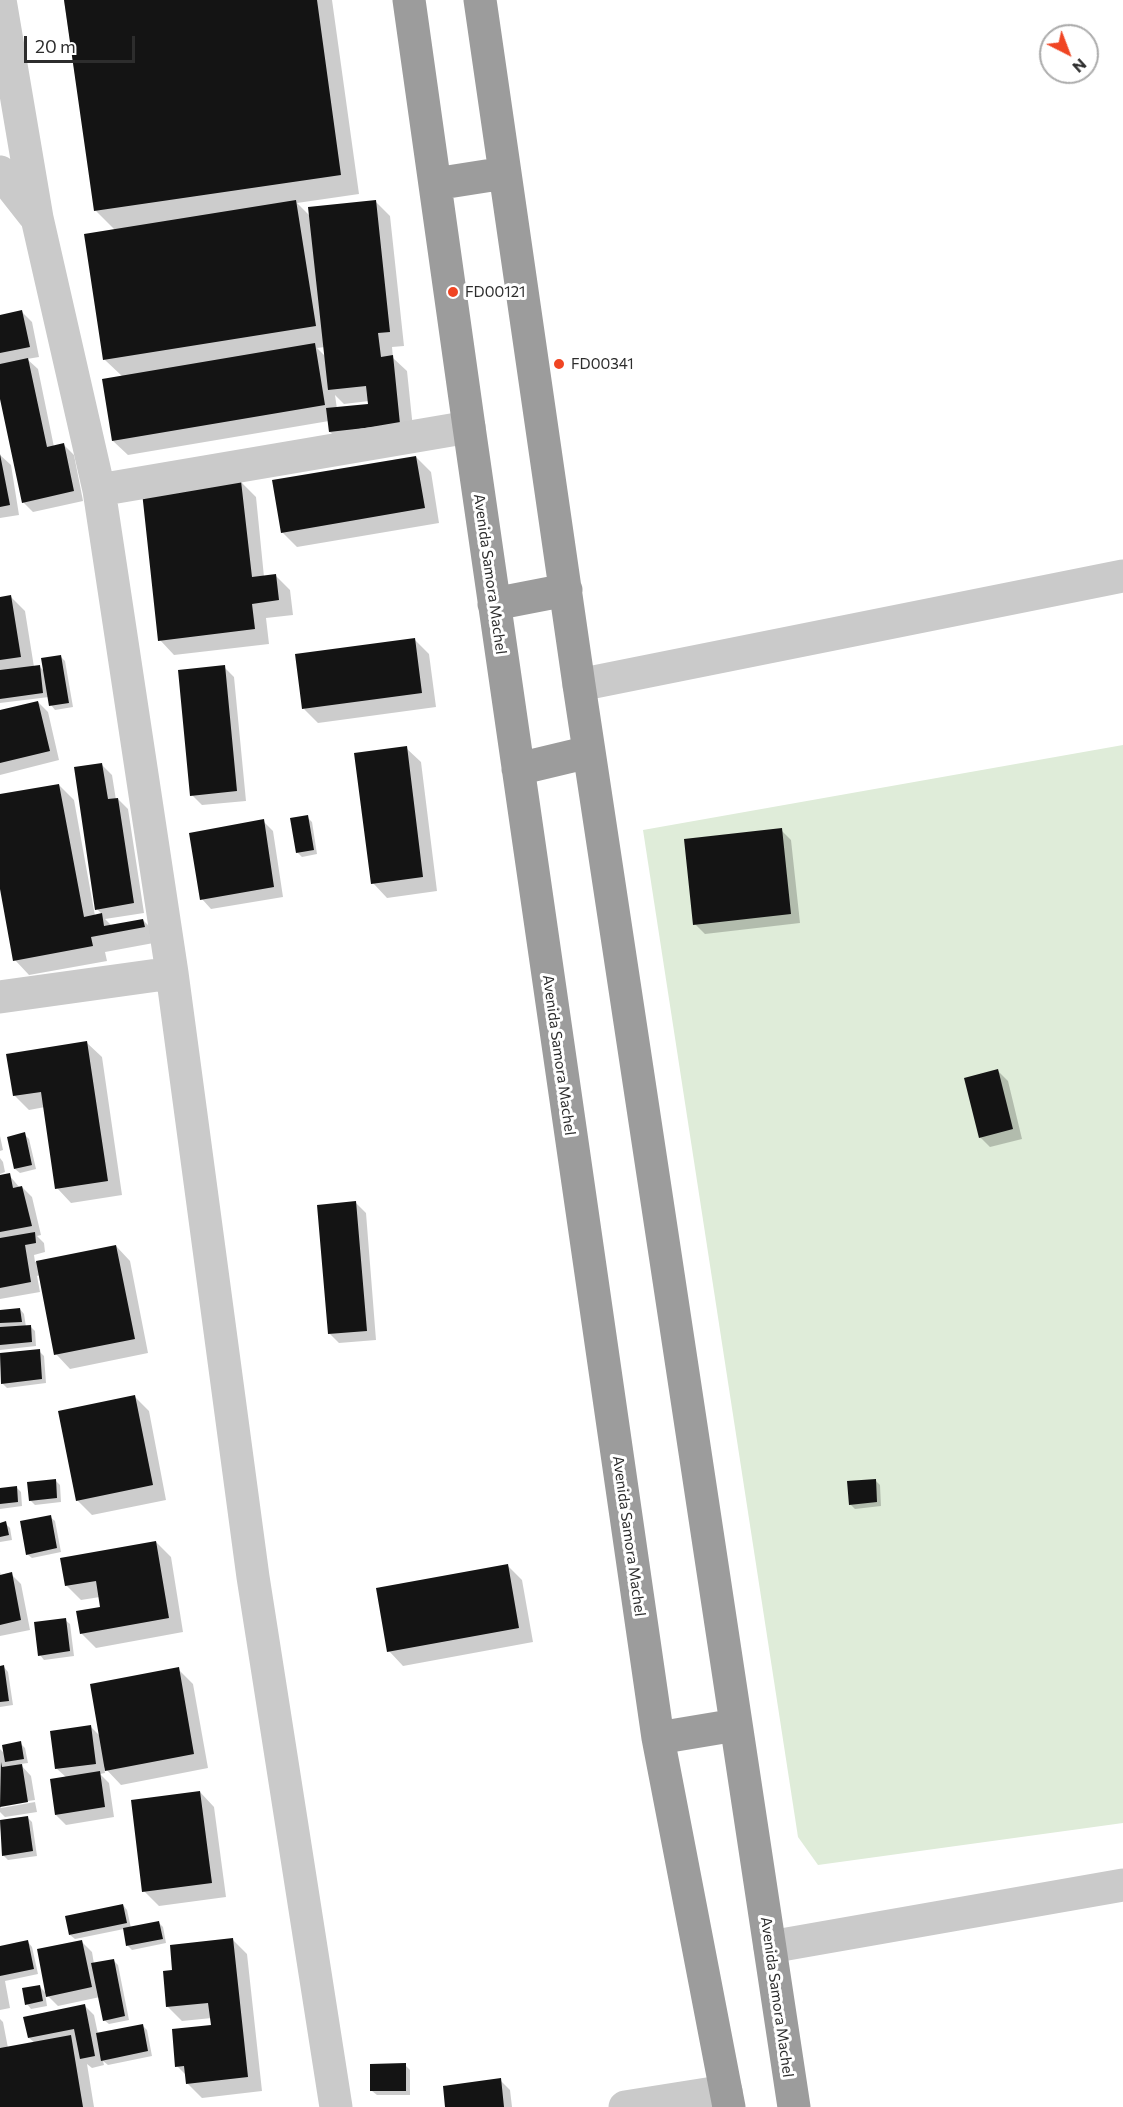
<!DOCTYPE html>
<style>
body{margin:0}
#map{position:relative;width:1123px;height:2107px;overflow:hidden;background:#fff;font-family:Commissioner,sans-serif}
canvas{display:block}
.north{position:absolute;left:1039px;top:24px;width:60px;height:60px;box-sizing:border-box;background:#fff;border:2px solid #ababab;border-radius:50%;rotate:138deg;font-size:16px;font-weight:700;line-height:24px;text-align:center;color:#2d2d2d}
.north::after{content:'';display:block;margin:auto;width:21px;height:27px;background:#f04523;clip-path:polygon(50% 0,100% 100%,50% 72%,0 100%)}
.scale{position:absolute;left:24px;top:36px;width:111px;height:27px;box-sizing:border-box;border:3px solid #2d2d2d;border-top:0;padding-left:8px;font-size:18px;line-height:21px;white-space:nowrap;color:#2d2d2d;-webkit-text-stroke:4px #fff;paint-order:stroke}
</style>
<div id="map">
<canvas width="1123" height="2107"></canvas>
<div class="north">N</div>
<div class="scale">20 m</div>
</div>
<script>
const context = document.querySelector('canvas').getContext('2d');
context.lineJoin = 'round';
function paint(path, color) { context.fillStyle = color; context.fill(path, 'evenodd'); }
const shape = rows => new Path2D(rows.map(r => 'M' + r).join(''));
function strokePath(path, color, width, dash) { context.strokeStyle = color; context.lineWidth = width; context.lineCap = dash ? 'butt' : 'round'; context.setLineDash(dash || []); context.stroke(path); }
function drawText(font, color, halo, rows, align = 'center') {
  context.font = font + ' Commissioner,sans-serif'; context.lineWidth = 6; context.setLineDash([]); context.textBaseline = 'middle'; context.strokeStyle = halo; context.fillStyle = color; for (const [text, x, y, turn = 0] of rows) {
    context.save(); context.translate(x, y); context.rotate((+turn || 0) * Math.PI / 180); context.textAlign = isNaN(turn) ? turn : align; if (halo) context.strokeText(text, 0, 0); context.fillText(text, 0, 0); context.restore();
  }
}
paint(shape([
 [1123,745,1123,1823,818,1865,798,1837,643,830]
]), '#dfecd9');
paint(shape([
 [64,0,332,0,359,194,297,203,310,216,375,201,390,216,404,346,392,347,393,358,407,371,414,438,345,446,330,432,329,421,128,455,113,441,123,377,105,360,116,231,95,210],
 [325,347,326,357,317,348],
 [335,395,344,404,369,401,369,405,337,409],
 [22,312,32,322,39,357,27,359,38,369,54,447,64,445,74,455,83,501,33,512,23,502,0,392,0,316],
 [0,455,11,465,19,515,0,518],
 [416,457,431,472,439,523,297,547,282,532],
 [241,482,256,497,264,577,275,575,290,590,293,615,266,618,269,644,174,655,160,640],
 [11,597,25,611,34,667,39,666,45,672,60,656,65,661,73,707,55,710,51,705,49,697,0,703,0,598],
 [414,639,429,654,436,707,318,723,304,709],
 [224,667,234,677,246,801,202,805,192,795],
 [38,702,48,712,59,760,0,775,0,711],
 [406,748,421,762,437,891,387,898,373,883],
 [102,765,112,775,116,800,118,799,128,809,144,913,105,919,112,926,143,920,158,935,159,942,105,952,107,961,29,975,15,960,0,880,0,796,59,785,74,800,95,916,102,914,97,909],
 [307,817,312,822,317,854,302,857,297,852],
 [263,821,273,831,283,897,211,909,202,899],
 [781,830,791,840,800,923,705,934,695,924],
 [87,1043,102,1057,122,1195,71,1203,57,1188,45,1107,29,1110,14,1095],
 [998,1071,1008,1081,1022,1139,990,1147,980,1137],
 [24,1134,29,1139,36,1169,20,1173,15,1169],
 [0,1136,3,1150,0,1151],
 [0,1158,3,1162,5,1172,0,1174],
 [9,1175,20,1188,22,1187,32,1197,41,1235,37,1236,44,1243,45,1252,34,1255,35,1262,116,1246,130,1261,148,1353,70,1369,56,1354,40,1275,37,1276,40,1292,0,1299,0,1177],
 [356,1203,366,1213,376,1340,339,1343,329,1333],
 [20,1309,24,1314,26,1327,30,1326,35,1331,36,1346,0,1350,0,1311],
 [39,1351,44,1356,46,1383,7,1388,2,1383,0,1354],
 [134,1396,149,1411,166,1500,92,1515,77,1500],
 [55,1480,60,1485,61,1502,35,1505,30,1500],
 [875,1480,880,1485,881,1506,855,1509,850,1504],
 [16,1487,21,1492,22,1506,0,1509,0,1489],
 [50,1517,55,1521,61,1552,32,1558,27,1554],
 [5,1523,10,1528,12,1540,0,1542,0,1524],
 [156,1542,171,1557,183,1632,96,1648,81,1633,102,1608,100,1597,81,1600,66,1585],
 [507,1565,522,1580,533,1642,403,1666,389,1651],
 [0,1572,1,1576,11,1574,21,1584,30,1630,0,1636],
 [65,1620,70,1624,74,1656,44,1660,40,1655],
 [0,1667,4,1667,8,1672,13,1705,0,1707],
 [178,1669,193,1684,208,1768,121,1785,104,1767,105,1773,100,1774,109,1783,114,1817,66,1825,56,1815,67,1778,56,1768,90,1726,101,1737],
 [20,1743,25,1748,28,1763,20,1764,31,1776,35,1800,1,1805,1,1808,35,1802,37,1812,5,1817,0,1812,0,1749,5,1754],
 [200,1792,214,1807,226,1897,159,1906,144,1891],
 [27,1817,32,1822,37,1856,8,1860,3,1855,0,1822],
 [123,1905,127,1910,131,1928,159,1923,163,1927,166,1943,132,1950,128,1946,124,1929,75,1939,70,1935],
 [233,1940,247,1954,262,2091,202,2098,187,2083,187,2076,177,2066,212,2026,212,2018,182,2021,168,2007,174,1971],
 [28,1942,32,1947,38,1974,5,1981,10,2008,0,2010,0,1947],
 [82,1942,92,1952,94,1964,114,1961,118,1965,129,2020,109,2024,104,2020,100,1997,58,2006,45,1993,47,2006,31,2009,27,2004,40,1987,47,1994],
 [84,2005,94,2015,98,2034,142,2025,147,2030,152,2056,108,2065,103,2061,104,2065,92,2068,87,2064,94,2107,0,2107,0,2019,3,2022,8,2048,35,2043,29,2038],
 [405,2065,410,2070,410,2095,377,2095,372,2091],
 [500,2080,510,2090,512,2107,447,2107]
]), '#0003');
paint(shape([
 [64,0,317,0,341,175,94,211],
 [296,200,316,326,103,360,84,234],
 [376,200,390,332,378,333,381,357,393,355,400,424,329,432,326,408,368,404,366,386,328,390,308,207],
 [22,310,30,347,0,353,0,315],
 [315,343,325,405,112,441,102,379],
 [28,358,47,447,64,443,74,491,22,503,0,399,0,364],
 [0,454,10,505,0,507],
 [416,456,425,508,281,533,272,480],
 [241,481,252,577,276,574,279,600,252,604,255,629,158,641,142,492],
 [11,595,21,657,0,660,0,597],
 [415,638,422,693,302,709,295,654],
 [61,655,69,703,49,706,41,658],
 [40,665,43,693,0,699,0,670],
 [225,665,237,791,190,796,178,670],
 [38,701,50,751,0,763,0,710],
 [407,746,423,877,371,884,354,753],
 [102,763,108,799,118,798,134,903,95,910,74,767],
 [59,784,84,917,102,913,104,926,143,919,145,927,91,937,93,946,13,961,0,889,0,794],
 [308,815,314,850,296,853,290,818],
 [264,819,274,887,200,900,189,833],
 [782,828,791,914,693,925,684,839],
 [87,1041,108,1181,55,1189,41,1092,13,1096,6,1054],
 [998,1069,1013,1129,979,1138,964,1078],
 [25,1132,32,1165,14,1169,7,1137],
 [10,1173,13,1188,22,1186,32,1226,0,1232,0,1175],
 [356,1201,367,1331,328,1334,317,1205],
 [35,1232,36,1243,25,1245,31,1282,0,1288,0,1238],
 [116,1245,135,1339,54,1355,36,1261],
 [20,1308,22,1322,0,1323,0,1310],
 [31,1325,32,1342,0,1345,0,1327],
 [40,1349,42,1379,1,1384,0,1353],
 [135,1395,153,1485,76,1501,58,1411],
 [56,1479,57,1498,29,1501,27,1482],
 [876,1479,877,1502,849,1505,847,1481],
 [17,1486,18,1502,0,1504,0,1488],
 [51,1515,57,1548,26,1555,20,1521],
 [6,1521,9,1535,0,1537,0,1523],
 [156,1541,169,1618,80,1634,76,1611,100,1607,96,1581,65,1586,60,1558],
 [508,1564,519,1628,387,1652,376,1588],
 [12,1572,21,1620,0,1625,0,1575],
 [66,1618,70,1651,38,1656,34,1622],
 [4,1665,9,1701,0,1702,0,1666],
 [179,1667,194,1754,105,1771,90,1684],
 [91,1725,96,1764,55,1769,50,1731],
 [21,1741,24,1759,5,1762,2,1745],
 [1,1762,2,1767,22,1764,28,1802,0,1807],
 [100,1771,105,1807,55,1815,50,1779],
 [200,1791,212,1883,142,1892,131,1800],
 [28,1816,33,1851,2,1856,0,1820],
 [123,1904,127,1923,69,1935,65,1916],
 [159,1921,163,1939,126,1946,123,1928],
 [233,1938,248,2077,186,2084,184,2066,175,2067,172,2029,211,2025,208,2003,166,2007,163,1971,172,1970,170,1945],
 [28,1940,34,1969,0,1976,0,1946],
 [82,1940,92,1987,46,1997,37,1949],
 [114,1959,125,2016,103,2021,91,1963],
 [40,1985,43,2001,25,2005,22,1988],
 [85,2004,95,2056,80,2059,74,2029,28,2038,23,2017],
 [143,2024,148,2051,101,2061,96,2033],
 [71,2035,83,2107,0,2107,0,2048],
 [406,2063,406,2091,370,2091,370,2064],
 [501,2078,504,2107,445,2107,443,2086]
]), '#141414');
strokePath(shape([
 [0,0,37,218,99,490,172,973,253,1577,336,2107],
 [0,172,34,215],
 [99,490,469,427],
 [579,685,1123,576],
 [0,997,172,973],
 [770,1947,1123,1885]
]), '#cacaca', 33);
strokePath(shape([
 [625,2107,726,2091]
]), '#cacaca', 33);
strokePath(shape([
 [409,0,469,427,658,1738,729,2107],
 [480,0,579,685,794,2107],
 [435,184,505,173],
 [494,604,566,590],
 [518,769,589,752],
 [658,1738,736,1725]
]), '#9c9c9c', 33);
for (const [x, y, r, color] of [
 [453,292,6,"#f04523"],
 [559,364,6,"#f04523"]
]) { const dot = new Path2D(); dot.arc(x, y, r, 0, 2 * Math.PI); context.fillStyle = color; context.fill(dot); strokePath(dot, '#fff', 2); }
drawText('15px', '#2d2d2d', '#fff', [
 ["FD00121",465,292],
 ["FD00341",571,364]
], 'left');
drawText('15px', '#2d2d2d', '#fff', [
 ["Avenida Samora Machel",490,574,82],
 ["Avenida Samora Machel",559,1055,82],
 ["Avenida Samora Machel",629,1536,82],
 ["Avenida Samora Machel",777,1997,82]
]);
</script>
